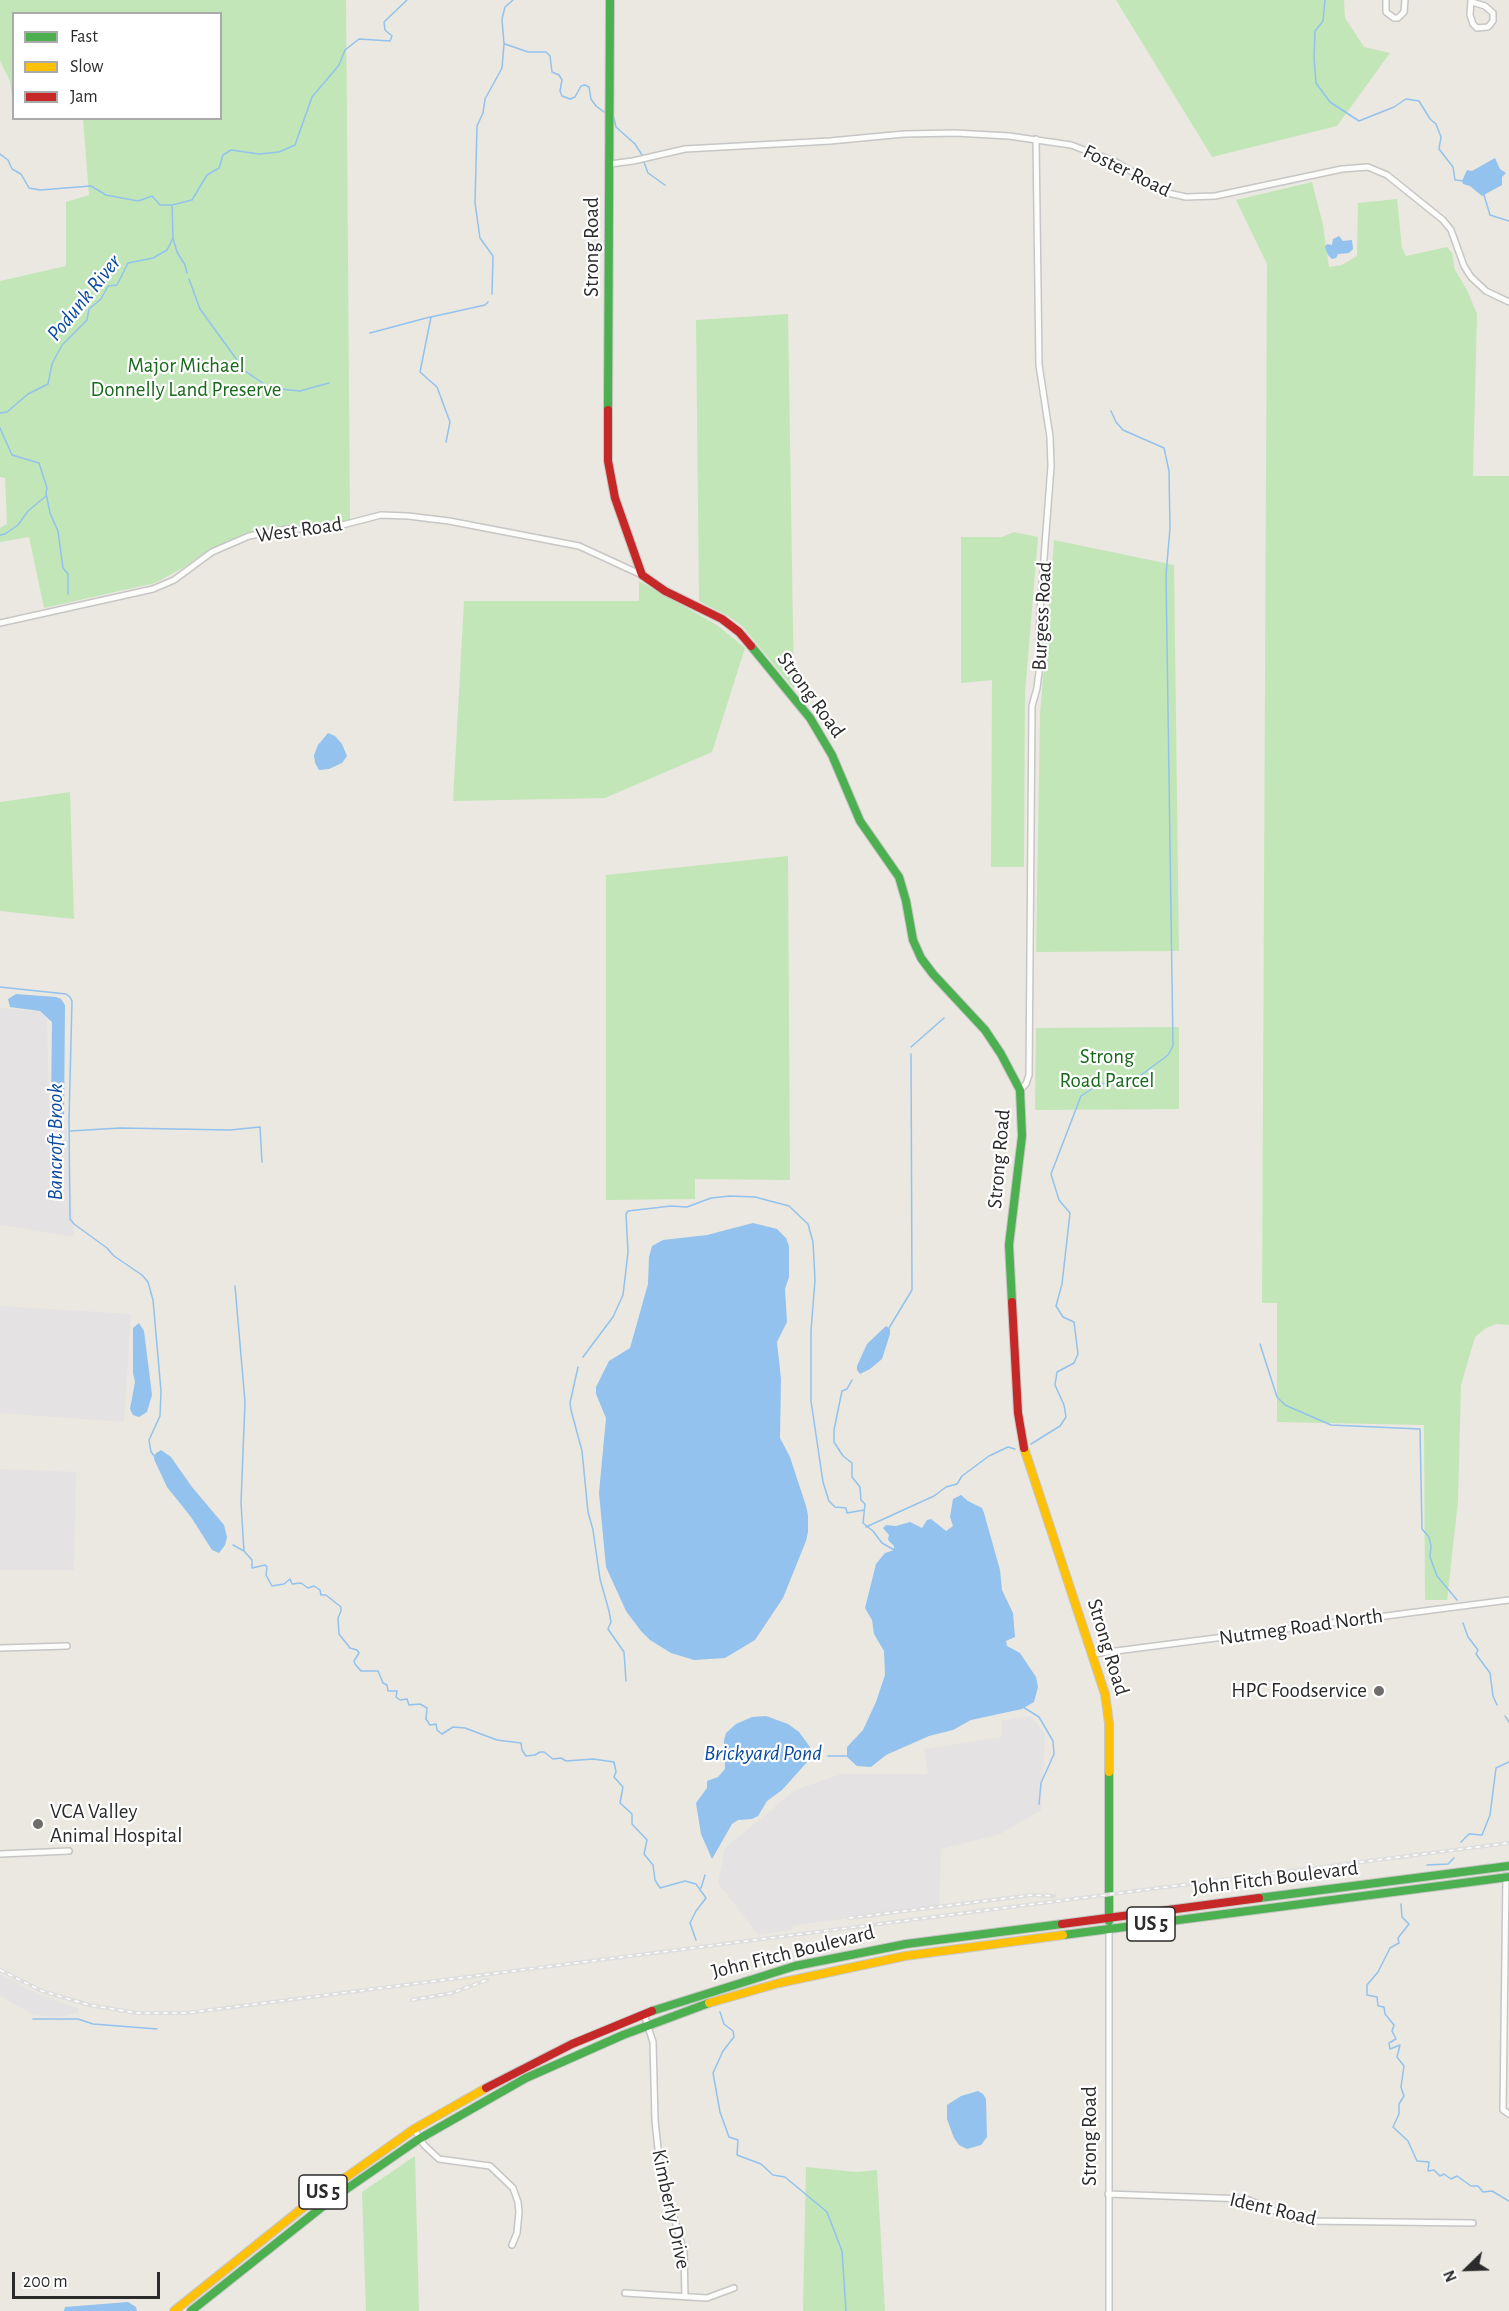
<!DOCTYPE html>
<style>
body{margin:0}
#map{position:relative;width:1509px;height:2311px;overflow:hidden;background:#eae8e0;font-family:"Alegreya Sans",sans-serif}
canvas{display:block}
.legend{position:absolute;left:12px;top:12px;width:210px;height:108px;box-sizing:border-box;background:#fff;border:2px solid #aaa;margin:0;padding:8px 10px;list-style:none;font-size:18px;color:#2b2b2b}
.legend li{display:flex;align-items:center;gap:12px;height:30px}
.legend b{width:30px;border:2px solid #aaa}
.north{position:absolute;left:1437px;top:2239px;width:60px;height:60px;-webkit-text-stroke:4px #fff;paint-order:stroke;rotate:247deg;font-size:16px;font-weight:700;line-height:24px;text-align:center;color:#2b2b2b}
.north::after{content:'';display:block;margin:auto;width:21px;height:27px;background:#2b2b2b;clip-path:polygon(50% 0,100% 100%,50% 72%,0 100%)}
.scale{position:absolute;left:12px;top:2272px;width:148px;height:27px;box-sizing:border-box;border:3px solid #2b2b2b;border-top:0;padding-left:8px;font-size:18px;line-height:21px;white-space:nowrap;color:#2b2b2b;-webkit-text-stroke:4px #fff;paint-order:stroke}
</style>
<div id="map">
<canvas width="1509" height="2311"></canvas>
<ul class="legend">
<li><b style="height:8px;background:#4caf50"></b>Fast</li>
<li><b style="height:8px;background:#ffc107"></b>Slow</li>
<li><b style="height:8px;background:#c62828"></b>Jam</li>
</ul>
<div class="north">N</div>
<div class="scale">200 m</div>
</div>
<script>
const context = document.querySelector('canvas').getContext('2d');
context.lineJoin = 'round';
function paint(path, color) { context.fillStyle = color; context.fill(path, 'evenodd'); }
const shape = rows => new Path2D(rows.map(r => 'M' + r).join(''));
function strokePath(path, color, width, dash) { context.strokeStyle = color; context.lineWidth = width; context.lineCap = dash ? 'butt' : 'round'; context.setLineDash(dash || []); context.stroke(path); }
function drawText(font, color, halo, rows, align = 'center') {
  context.font = font + ' "Alegreya Sans",sans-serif'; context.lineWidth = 4.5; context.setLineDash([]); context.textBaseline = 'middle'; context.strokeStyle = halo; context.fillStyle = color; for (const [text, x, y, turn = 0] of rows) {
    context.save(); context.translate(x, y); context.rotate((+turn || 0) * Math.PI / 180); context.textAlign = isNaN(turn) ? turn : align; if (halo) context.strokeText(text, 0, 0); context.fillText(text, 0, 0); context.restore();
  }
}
paint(shape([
 [0,1008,47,1012,49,1113,67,1131,74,1237,0,1225],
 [0,1306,131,1314,124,1422,0,1413],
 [0,1469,76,1472,74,1570,0,1570],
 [1031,1716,1045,1734,1041,1810,1000,1834,941,1849,939,1905,792,1926,793,1930,758,1935,718,1883,725,1848,795,1790,841,1774,928,1774,924,1749,1002,1737,1001,1721],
 [0,1974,36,1993,79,2009,78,2013,60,2017,34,2015,0,1996]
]), '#e5e2e3');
paint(shape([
 [0,0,346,0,350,521,328,526,266,528,247,533,210,549,188,565,155,583,44,608,29,537,0,542,0,528,7,524,5,478,0,477,0,281,66,266,66,202,89,195,83,119,220,118,220,14,14,14,13,104,10,81,0,61],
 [1116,0,1344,0,1345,18,1364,47,1390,53,1337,126,1212,157],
 [1312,182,1323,225,1329,267,1342,265,1357,256,1358,203,1397,199,1402,248,1406,256,1447,247,1452,253,1455,270,1467,290,1477,314,1473,476,1509,476,1509,1325,1497,1324,1486,1328,1475,1337,1461,1385,1458,1501,1447,1600,1425,1600,1424,1425,1277,1422,1277,1303,1262,1303,1267,264,1236,200],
 [788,314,793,628,794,689,742,626,728,616,699,601,696,320],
 [1014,532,1038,537,1025,693,1024,867,991,867,992,680,961,683,961,537,1002,537],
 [1054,540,1174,565,1179,951,1036,952,1040,715],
 [639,581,717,625,745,648,712,752,605,798,453,801,464,601,639,601],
 [70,792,74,919,0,911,0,802],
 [788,856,790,1180,695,1179,695,1199,606,1200,606,875],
 [1179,1027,1179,1109,1035,1110,1036,1028],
 [415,2156,419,2311,366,2311,362,2192],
 [806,2167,856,2172,877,2170,885,2311,803,2311]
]), '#c2e6b8');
paint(shape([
 [1495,158,1500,169,1506,173,1502,177,1502,185,1482,196,1470,186,1463,184,1462,181,1467,170,1472,171],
 [1339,236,1343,241,1352,240,1353,249,1349,253,1338,254,1336,258,1332,259,1328,255,1325,247,1327,244,1332,245,1333,239],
 [328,733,335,736,342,744,347,756,342,763,329,769,319,770,315,763,314,755,318,745],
 [16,994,56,997,61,999,65,1005,64,1117,60,1122,54,1119,51,1113,52,1022,40,1011,10,1007,8,999],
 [753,1223,777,1229,786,1238,789,1246,789,1277,785,1289,787,1322,777,1342,781,1379,780,1438,790,1457,806,1506,808,1515,808,1532,806,1541,783,1598,755,1640,725,1658,694,1660,671,1653,650,1640,641,1631,626,1611,606,1567,599,1493,606,1418,596,1394,596,1387,609,1361,630,1348,648,1284,649,1257,652,1246,663,1240,707,1235],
 [139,1323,144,1331,152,1395,147,1412,139,1417,133,1415,130,1409,135,1382,133,1373,133,1328],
 [886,1326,890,1329,890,1334,882,1359,870,1369,860,1374,857,1370,857,1366,867,1344],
 [161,1450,171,1457,192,1487,224,1525,227,1537,225,1545,219,1553,212,1550,191,1517,167,1487,154,1459,155,1454],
 [961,1495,968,1501,982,1508,984,1513,1000,1570,1002,1590,1013,1613,1015,1637,1006,1641,1007,1646,1020,1653,1036,1677,1038,1687,1034,1702,1022,1709,971,1720,953,1730,929,1736,886,1755,871,1767,857,1766,847,1757,847,1747,863,1730,876,1702,885,1675,884,1651,874,1634,872,1620,865,1608,876,1564,885,1553,894,1550,894,1546,888,1540,889,1535,883,1528,886,1525,896,1526,910,1522,922,1528,927,1520,931,1519,946,1531,953,1526,950,1517,953,1499],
 [766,1716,788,1724,799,1732,810,1747,809,1760,782,1790,767,1801,758,1816,752,1819,738,1820,732,1824,712,1859,701,1834,696,1803,707,1788,707,1781,718,1777,725,1769,724,1740,726,1733,736,1724,752,1717],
 [978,2091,983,2094,986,2099,987,2137,981,2145,967,2149,959,2145,954,2138,947,2119,947,2105,961,2096],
 [128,2302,136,2307,137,2311,64,2311,65,2307]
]), '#92c2ed');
strokePath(shape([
 [1325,0,1323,21,1315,31,1314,58,1316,83,1330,102,1359,121,1394,107,1406,99,1419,101,1430,119,1436,124,1441,137,1439,149,1453,167,1455,180,1464,181],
 [505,44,528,52,546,52,550,56,552,72,559,75,562,80,560,91,562,96,570,99,575,97,581,86,585,85,589,87,591,99,596,106,604,112],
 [614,118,616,127,635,144,642,155],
 [0,154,8,160,12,169,21,174,29,188,40,190,91,186,106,195,138,201,152,196,160,205,172,205],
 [644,162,648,173,665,185],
 [1484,195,1490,215,1509,221],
 [173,238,177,252,185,265,187,273],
 [189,279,200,309,245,371,270,388,300,391,329,383],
 [492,294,493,256,480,238,475,203,477,126,483,113,485,99,502,68,504,44,502,19,505,7,513,0],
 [370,333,430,317],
 [0,413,7,412,28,394,48,384,52,364,62,345,87,320,89,309,101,299,108,286,117,285,128,263,153,258,167,250,173,238,172,205,192,200,207,175,219,168,223,155,231,150,259,154,279,152,295,145,312,97,339,65,345,50,359,39,390,41,392,36,385,30,384,22,407,0],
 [0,428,12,455,39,463,47,488,46,493,50,513,58,531,63,568,68,574,68,594],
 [446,442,450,422,437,387,420,372,431,317,485,305,488,302],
 [0,535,5,534,18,525,28,511,46,496],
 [0,987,66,994,70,997,72,1001,69,1120,70,1219,74,1224,107,1248,114,1256,142,1275,148,1282,153,1300,161,1391,160,1416,149,1440,151,1452,155,1457],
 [911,1047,944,1018],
 [70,1131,120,1128,230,1130,260,1127,262,1162],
 [235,1286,245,1402,241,1503,244,1551],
 [889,1328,912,1290,911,1054],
 [1260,1344,1277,1397,1285,1405,1331,1425,1420,1429,1422,1529,1429,1537,1431,1546,1430,1557,1437,1576,1457,1600],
 [583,1357,613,1317,623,1295,628,1252,626,1214,628,1211,671,1206,687,1207,711,1198,730,1196,755,1197,789,1206,808,1224,813,1242,815,1280,811,1331,811,1401,823,1482,829,1501,835,1507,846,1508,847,1513,864,1510],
 [578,1367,570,1403,571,1410,582,1451,588,1512,593,1530,600,1579,609,1611,611,1622,608,1629,624,1652,626,1681],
 [852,1380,847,1389,842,1391,834,1430,834,1442,843,1456,852,1463,852,1477,860,1487,861,1500,865,1504,863,1523,873,1531,882,1543,896,1551],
 [1031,1444,1060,1426,1066,1417,1064,1405,1055,1385,1057,1372,1074,1363,1078,1354,1074,1322,1063,1317,1056,1306,1062,1284,1070,1213,1059,1200,1051,1174,1081,1096,1099,1084,1114,1083,1125,1087,1168,1055,1173,1046,1166,575,1170,528,1169,471,1164,448,1123,430,1116,422,1111,411],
 [866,1527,934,1496,946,1487,957,1484,962,1476,989,1456,1008,1447,1015,1449],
 [233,1545,244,1551,252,1560,252,1568,265,1565,267,1567,266,1575,272,1586,284,1584,290,1579,292,1584,301,1583,308,1588,314,1586,320,1590,321,1595,326,1595,341,1607,341,1611,338,1618,339,1634,350,1648,357,1650,359,1653,354,1661,355,1664,361,1671,378,1671,383,1683,387,1685,388,1691,397,1691,396,1697,400,1700,407,1699,409,1705,420,1704,427,1708,426,1719,430,1725,436,1724,437,1730,442,1734,453,1727,465,1728,497,1740,521,1743,522,1750,526,1756,535,1755,540,1752,544,1752,553,1759,561,1758,566,1761,593,1759,614,1762,616,1772,614,1777,623,1787,620,1803,632,1814,632,1824,647,1840,644,1854,653,1865,655,1880,660,1888,685,1881,696,1884,706,1898,696,1911,690,1923,696,1940],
 [1463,1623,1468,1637,1478,1650,1476,1654,1490,1673,1493,1696,1497,1705],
 [1023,1707,1039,1717,1053,1741,1054,1754,1041,1783,1039,1804],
 [1505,1716,1509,1722],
 [828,1756,848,1756],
 [1461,1842,1469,1834,1482,1835,1490,1815,1496,1768,1509,1762],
 [1427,1865,1448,1864,1454,1858],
 [701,1888,705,1875],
 [1401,1904,1402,1917,1409,1924,1398,1938,1399,1943,1390,1948,1378,1972,1367,1985,1367,1995,1377,1997,1378,2006,1384,2007,1385,2014,1394,2025,1392,2031,1396,2039,1389,2043,1390,2049,1400,2045,1397,2057,1404,2066,1401,2087,1404,2096,1399,2104,1399,2114,1393,2127,1408,2141,1417,2161,1429,2162,1428,2171,1434,2170,1440,2176,1444,2174,1451,2179,1457,2176,1471,2186,1478,2186,1483,2192,1492,2191,1509,2201],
 [720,2012,724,2024,733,2031,734,2037,723,2051,713,2073,720,2112,729,2137,738,2140,737,2155,761,2164,773,2175,785,2177,827,2212,842,2251,846,2311],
 [33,2019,78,2019,93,2024,157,2029]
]), '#92c2ed', 1.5);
const street = shape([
 [1386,0,1386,12,1394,18,1398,18,1404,12,1405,0],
 [1471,0,1470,15,1473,24,1477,28,1488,27,1493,21,1493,13,1485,6,1472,2],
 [610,164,633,161,685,149,830,141,904,134,955,133,1009,136,1071,145,1114,161,1168,193,1186,197,1215,196,1342,169,1368,167,1387,175,1443,220,1451,230,1464,266,1471,277,1486,291,1509,302],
 [0,623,153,589,174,580,212,552,249,536,287,529,327,529,381,515,408,516,449,521,579,546,642,575],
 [1020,1090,1026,1084,1029,1075,1032,706,1037,688,1041,656,1039,640,1040,611,1051,466,1050,437,1039,365,1036,139],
 [0,1648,67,1646],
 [1093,1654,1509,1600],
 [0,1854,69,1851],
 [1506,1876,1503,2110,1509,2114],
 [644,2014,653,2042,655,2120,660,2168,684,2252,685,2297],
 [414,2129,424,2145,439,2159,490,2166,513,2188,518,2202,519,2212,517,2233,512,2245],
 [1108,2194,1246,2199,1292,2218,1307,2221,1473,2223],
 [625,2293,707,2298,734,2288],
 [1109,2311,1109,1929]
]);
const fast = shape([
 [608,410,610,0],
 [751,646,810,718,832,755,860,821,899,877,906,901,913,940,921,958,933,974,985,1030,1001,1054,1020,1090,1022,1136,1009,1245,1012,1302],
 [1109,1772,1109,1921],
 [1259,1898,1509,1866],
 [1063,1935,1509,1877],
 [652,2011,795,1966,906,1944,1062,1924],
 [191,2311,332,2199,419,2139,526,2078,623,2035,709,2003]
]);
const slow = shape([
 [1024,1448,1105,1694,1109,1723,1109,1772],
 [709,2003,779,1983,905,1956,1063,1935],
 [174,2311,300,2210,414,2129,486,2088]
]);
const jam = shape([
 [608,410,608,461,615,498,642,575,665,591,722,619,739,632,751,646],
 [1012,1302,1018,1413,1024,1448],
 [1062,1924,1259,1898],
 [486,2088,572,2044,652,2011]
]);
strokePath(street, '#c7c6c6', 8);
strokePath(fast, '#c7c6c6', 10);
strokePath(slow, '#c7c6c6', 10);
strokePath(jam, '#c7c6c6', 10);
strokePath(street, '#fcfcfa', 5);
strokePath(fast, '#4caf50', 8);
strokePath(slow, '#ffc107', 8);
strokePath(jam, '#c62828', 8);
const rail = shape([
 [849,1918,1032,1895,1054,1896],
 [0,1970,42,1991,89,2005,137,2013,187,2013,1509,1843],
 [412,2000,452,1993,487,1980]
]);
strokePath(rail, '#dededf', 4);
strokePath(rail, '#fff', 1.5, [4.5]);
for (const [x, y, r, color] of [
 [1379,1691,6,"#6e6d6a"],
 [38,1824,6,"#6e6d6a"]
]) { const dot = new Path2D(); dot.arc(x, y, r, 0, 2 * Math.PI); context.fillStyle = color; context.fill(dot); strokePath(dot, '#fff', 2); }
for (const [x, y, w] of [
 [1151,1924,48],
 [323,2192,48]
]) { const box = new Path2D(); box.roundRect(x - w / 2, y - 17, w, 34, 4.5); context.fillStyle = '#fff'; context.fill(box); strokePath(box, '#2b2b2b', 1.5); }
drawText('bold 20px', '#2b2b2b', null, [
 ["US 5",1151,1924],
 ["US 5",323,2192]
]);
drawText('21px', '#2b2b2b', '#fff', [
 ["Foster Road",1127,171,26],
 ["Strong Road",592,247,-90],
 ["West Road",299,530,-8],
 ["Burgess Road",1042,616,-87],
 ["Strong Road",811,695,54],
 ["Strong Road",999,1159,-85],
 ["Nutmeg Road North",1301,1627,-8],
 ["Strong Road",1108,1647,73],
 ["John Fitch Boulevard",1275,1878,-7],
 ["John Fitch Boulevard",793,1952,-14],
 ["Strong Road",1090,2136,-90],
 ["Kimberly Drive",671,2209,78],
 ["Ident Road",1273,2209,13]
]);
drawText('21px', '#186a1a', '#fff', [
 ["Major Michael",186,366],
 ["Donnelly Land Preserve",186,390],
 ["Strong",1107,1057],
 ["Road Parcel",1107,1081]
]);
drawText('21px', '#2b2b2b', '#fff', [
 ["HPC Foodservice",1367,1691],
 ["VCA Valley",50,1812,"left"],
 ["Animal Hospital",50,1836,"left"]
], 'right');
drawText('italic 22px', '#0a4ba0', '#fff', [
 ["Podunk River",84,298,-51],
 ["Bancroft Brook",55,1142,-90],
 ["Brickyard Pond",763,1753]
]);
</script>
